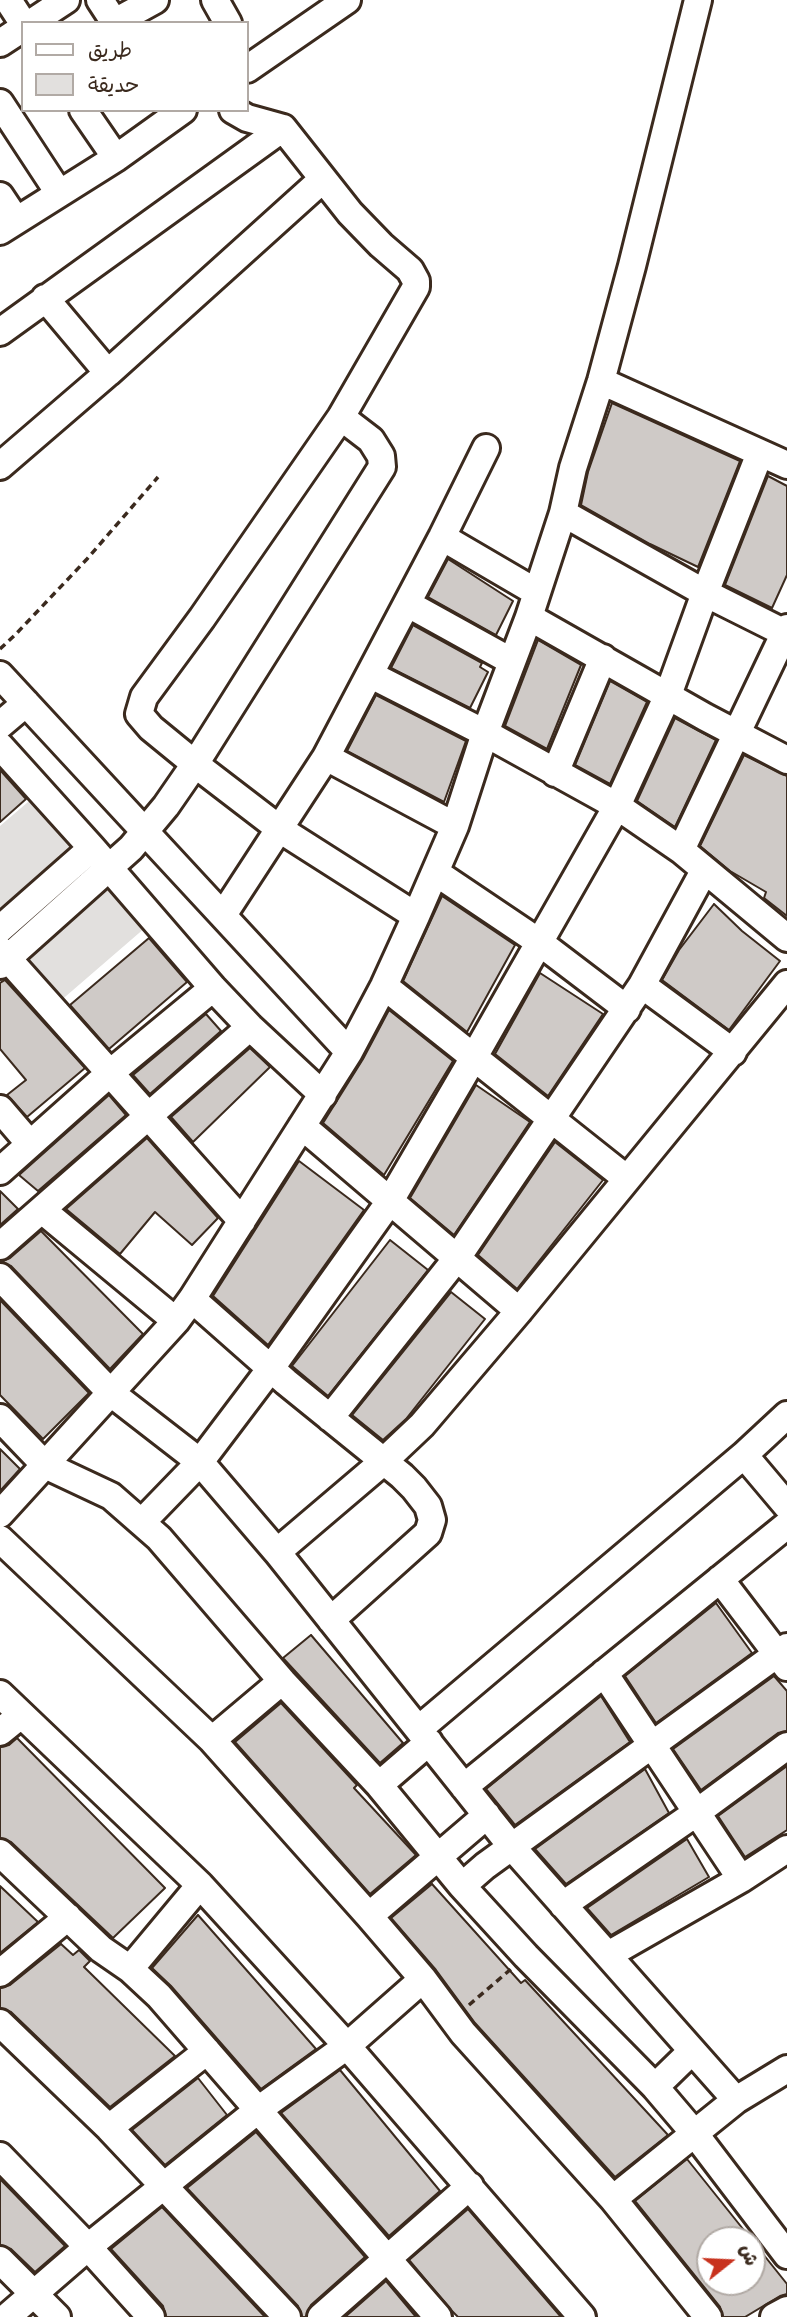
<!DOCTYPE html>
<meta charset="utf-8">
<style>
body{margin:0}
#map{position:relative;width:787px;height:2317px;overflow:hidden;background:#fff;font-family:Sriracha,"Playpen Sans Arabic",sans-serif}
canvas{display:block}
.legend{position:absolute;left:21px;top:21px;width:228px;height:91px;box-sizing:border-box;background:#fff;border:2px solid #b1aaa5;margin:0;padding:9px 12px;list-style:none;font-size:21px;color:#3b2a1e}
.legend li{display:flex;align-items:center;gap:14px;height:35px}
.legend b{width:35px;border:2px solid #b1aaa5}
.north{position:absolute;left:696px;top:2226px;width:70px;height:70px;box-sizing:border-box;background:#fff;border:2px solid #b1aaa5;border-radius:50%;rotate:72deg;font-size:19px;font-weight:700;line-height:28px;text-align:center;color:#3b2a1e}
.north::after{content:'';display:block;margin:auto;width:24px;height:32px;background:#c8321e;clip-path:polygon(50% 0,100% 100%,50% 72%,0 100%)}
</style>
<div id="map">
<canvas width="787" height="2317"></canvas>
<ul class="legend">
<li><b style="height:9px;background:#fff"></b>طريق</li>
<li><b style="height:19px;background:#e2e0de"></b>حديقة</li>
</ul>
<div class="north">ش</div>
</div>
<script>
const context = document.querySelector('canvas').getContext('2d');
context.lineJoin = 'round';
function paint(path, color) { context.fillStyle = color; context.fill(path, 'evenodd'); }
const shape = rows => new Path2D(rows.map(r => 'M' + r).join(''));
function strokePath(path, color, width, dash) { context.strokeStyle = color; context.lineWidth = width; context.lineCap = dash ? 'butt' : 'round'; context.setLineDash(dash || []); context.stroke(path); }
paint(shape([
 [35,796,77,844,0,910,0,826],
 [102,877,146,927,58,1003,16,955]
]), '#e2e0de');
const building = shape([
 [612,403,740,461,698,567,650,544,581,505,588,472,612,403],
 [768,476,787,486,787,575,772,608,725,585,768,476],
 [448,559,513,601,496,635,428,597,448,559],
 [413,625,482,663,480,667,488,672,470,708,391,668,413,625],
 [538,640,581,665,547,749,505,726,538,640],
 [610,681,647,702,610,784,575,765,610,681],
 [376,695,466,741,444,802,347,751,376,695],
 [675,718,716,740,675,827,637,801,675,718],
 [744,755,787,776,787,916,764,898,766,892,730,871,700,846,744,755],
 [0,770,26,799,0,822,0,770],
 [442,896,515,945,467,1032,403,981,442,896],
 [714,904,742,931,780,961,729,1030,662,980,679,950,714,904],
 [149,938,187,982,109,1049,70,1005,149,938],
 [540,973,603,1014,548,1096,495,1054,540,973],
 [5,980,85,1068,27,1117,7,1095,26,1080,0,1049,0,983,5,980],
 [389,1010,453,1061,384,1175,323,1123,363,1059,389,1010],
 [206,1014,221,1031,150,1094,133,1075,206,1014],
 [250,1048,270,1067,193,1142,171,1117,250,1048],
 [476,1085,530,1122,454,1235,410,1198,476,1085],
 [109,1095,126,1115,38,1191,19,1175,109,1095],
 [147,1138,218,1218,192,1245,155,1212,120,1254,66,1209,147,1138],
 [555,1142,603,1180,517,1289,478,1255,555,1142],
 [299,1161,364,1210,268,1345,213,1296,299,1161],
 [0,1191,18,1209,0,1225,0,1191],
 [41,1231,143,1334,110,1369,11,1266,0,1262,10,1258,41,1231],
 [390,1240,428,1270,328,1396,292,1366,390,1240],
 [451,1292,485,1319,406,1419,383,1440,352,1415,451,1292],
 [0,1300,89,1393,43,1439,0,1395,0,1300],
 [0,1449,20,1469,0,1491,0,1449],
 [716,1603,752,1653,656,1723,625,1676,716,1603],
 [311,1635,403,1743,380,1763,283,1658,311,1635],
 [774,1676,787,1691,787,1731,778,1733,701,1790,673,1749,774,1676],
 [601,1696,630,1742,515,1825,486,1789,601,1696],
 [281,1703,357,1785,354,1788,416,1855,370,1894,235,1742,281,1703],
 [17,1738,165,1888,113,1938,11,1842,0,1838,0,1747,9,1745,17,1738],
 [787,1766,787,1830,745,1857,718,1816,787,1766],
 [645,1769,669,1813,566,1884,535,1849,645,1769],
 [687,1839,709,1877,611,1935,587,1908,687,1839],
 [432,1884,521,1983,525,1980,668,2135,615,2177,475,2023,436,1970,391,1918,432,1884],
 [0,1886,38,1922,0,1953,0,1886],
 [198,1915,316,2049,261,2089,171,1986,152,1968,198,1915],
 [61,1944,73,1955,79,1950,90,1961,84,1967,175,2056,110,2107,11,2012,0,2008,0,1988,10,1985,61,1944],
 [340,2070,440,2191,389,2236,281,2113,340,2070],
 [198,2078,227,2115,165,2165,132,2130,198,2078],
 [256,2132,365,2257,311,2305,306,2317,302,2317,298,2306,187,2188,256,2132],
 [687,2159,787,2284,787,2294,780,2296,745,2317,723,2317,720,2307,635,2201,687,2159],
 [710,2240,752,2240,752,2282,710,2282,710,2240],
 [0,2179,65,2246,35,2272,11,2249,0,2245,0,2179],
 [162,2207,265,2317,166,2317,163,2306,111,2249,162,2207],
 [468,2209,561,2317,458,2317,451,2310,409,2260,468,2209],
 [386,2281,416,2317,345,2317,386,2281]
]);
paint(building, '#cfcac7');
strokePath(building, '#3b2a1e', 2);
const minor = shape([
 [8,0,23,23],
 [100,0,115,23],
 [215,0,228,23],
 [115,22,155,0],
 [31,23,66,0],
 [0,43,23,28],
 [247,69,347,0],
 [0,103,59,193],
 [83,110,116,158],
 [283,128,350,213,381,245,410,270,416,281,416,287,341,417,202,618,144,697,139,714,151,728,195,764,281,830,416,916],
 [0,196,16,220],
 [0,231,116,158,183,110],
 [45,298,108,373],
 [0,332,283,128,247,118,233,110],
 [601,381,787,465],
 [0,466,108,373,323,179],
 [563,513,705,593,787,634],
 [442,537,536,592],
 [408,604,511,661],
 [529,617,705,717,787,760],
 [0,675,349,1052],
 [371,675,485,733,617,806,681,850,787,938],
 [0,725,26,703],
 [0,746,92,848,213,988,250,1027,323,1095],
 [326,757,455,826],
 [555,773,603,658],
 [681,850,787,628],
 [435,872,539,942,627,1009],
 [223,915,326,757,442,537,486,448],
 [0,929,92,848],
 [0,950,242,1221],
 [0,965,131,848,166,806,195,764,382,467,381,456,371,440,341,417],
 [642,985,733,1052],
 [384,986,627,1179],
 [0,1109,30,1144],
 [302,1126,519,1311],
 [0,1171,110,1073,213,988],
 [42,1210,176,1321],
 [0,1246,250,1027],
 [0,1277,111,1393,200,1462,277,1552,512,1847,736,2100],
 [192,1299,286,1382,402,1476,414,1488,428,1506,432,1520,428,1533,331,1620],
 [0,1418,45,1465,111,1496,159,1538,282,1681,379,1785,462,1886,526,1956,655,2087,695,2134,787,2255],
 [330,1418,457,1258,642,985,704,871],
 [744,1455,787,1506],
 [0,1514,176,1321,192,1299,349,1052,384,986,416,916,455,826,485,733,529,617,563,513,573,468,601,381,632,266,698,0],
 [142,1522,200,1462,271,1368,390,1201,474,1057,617,806,668,695,705,593,760,453],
 [0,1539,212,1740,369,1916,423,1979,463,2033,613,2199,708,2317],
 [277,1552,384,1461,422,1425,519,1311,787,984],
 [720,1579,787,1667],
 [604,1673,741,1879],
 [0,1694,200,1885,347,2046,582,2317],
 [419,1729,744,1455,787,1415],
 [0,1732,21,1715],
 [212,1740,282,1681],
 [379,1785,429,1742],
 [464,1787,787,1525],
 [0,1853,101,1949,130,1969,159,1996,438,2317],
 [462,1886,485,1866,787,1647],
 [563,1905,696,1813,787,1746],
 [369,1916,487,1815],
 [608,1955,741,1879,787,1849],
 [130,1969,200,1885],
 [0,1973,68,1917],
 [0,2023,109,2128,287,2317],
 [655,2087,692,2051],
 [109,2128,207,2051],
 [0,2156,88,2247,151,2317],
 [613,2199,736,2100,787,2069],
 [0,2260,57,2317],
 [7,2317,88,2247,258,2110,347,2046,423,1979],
 [321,2317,470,2186],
 [774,2317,787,2310]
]);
strokePath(minor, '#3b2a1e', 32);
strokePath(shape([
 [0,649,15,635,87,559,158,477],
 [469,2005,511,1969]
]), '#3b2a1e', 3.5, [7, 5]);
strokePath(minor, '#fff', 26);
</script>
